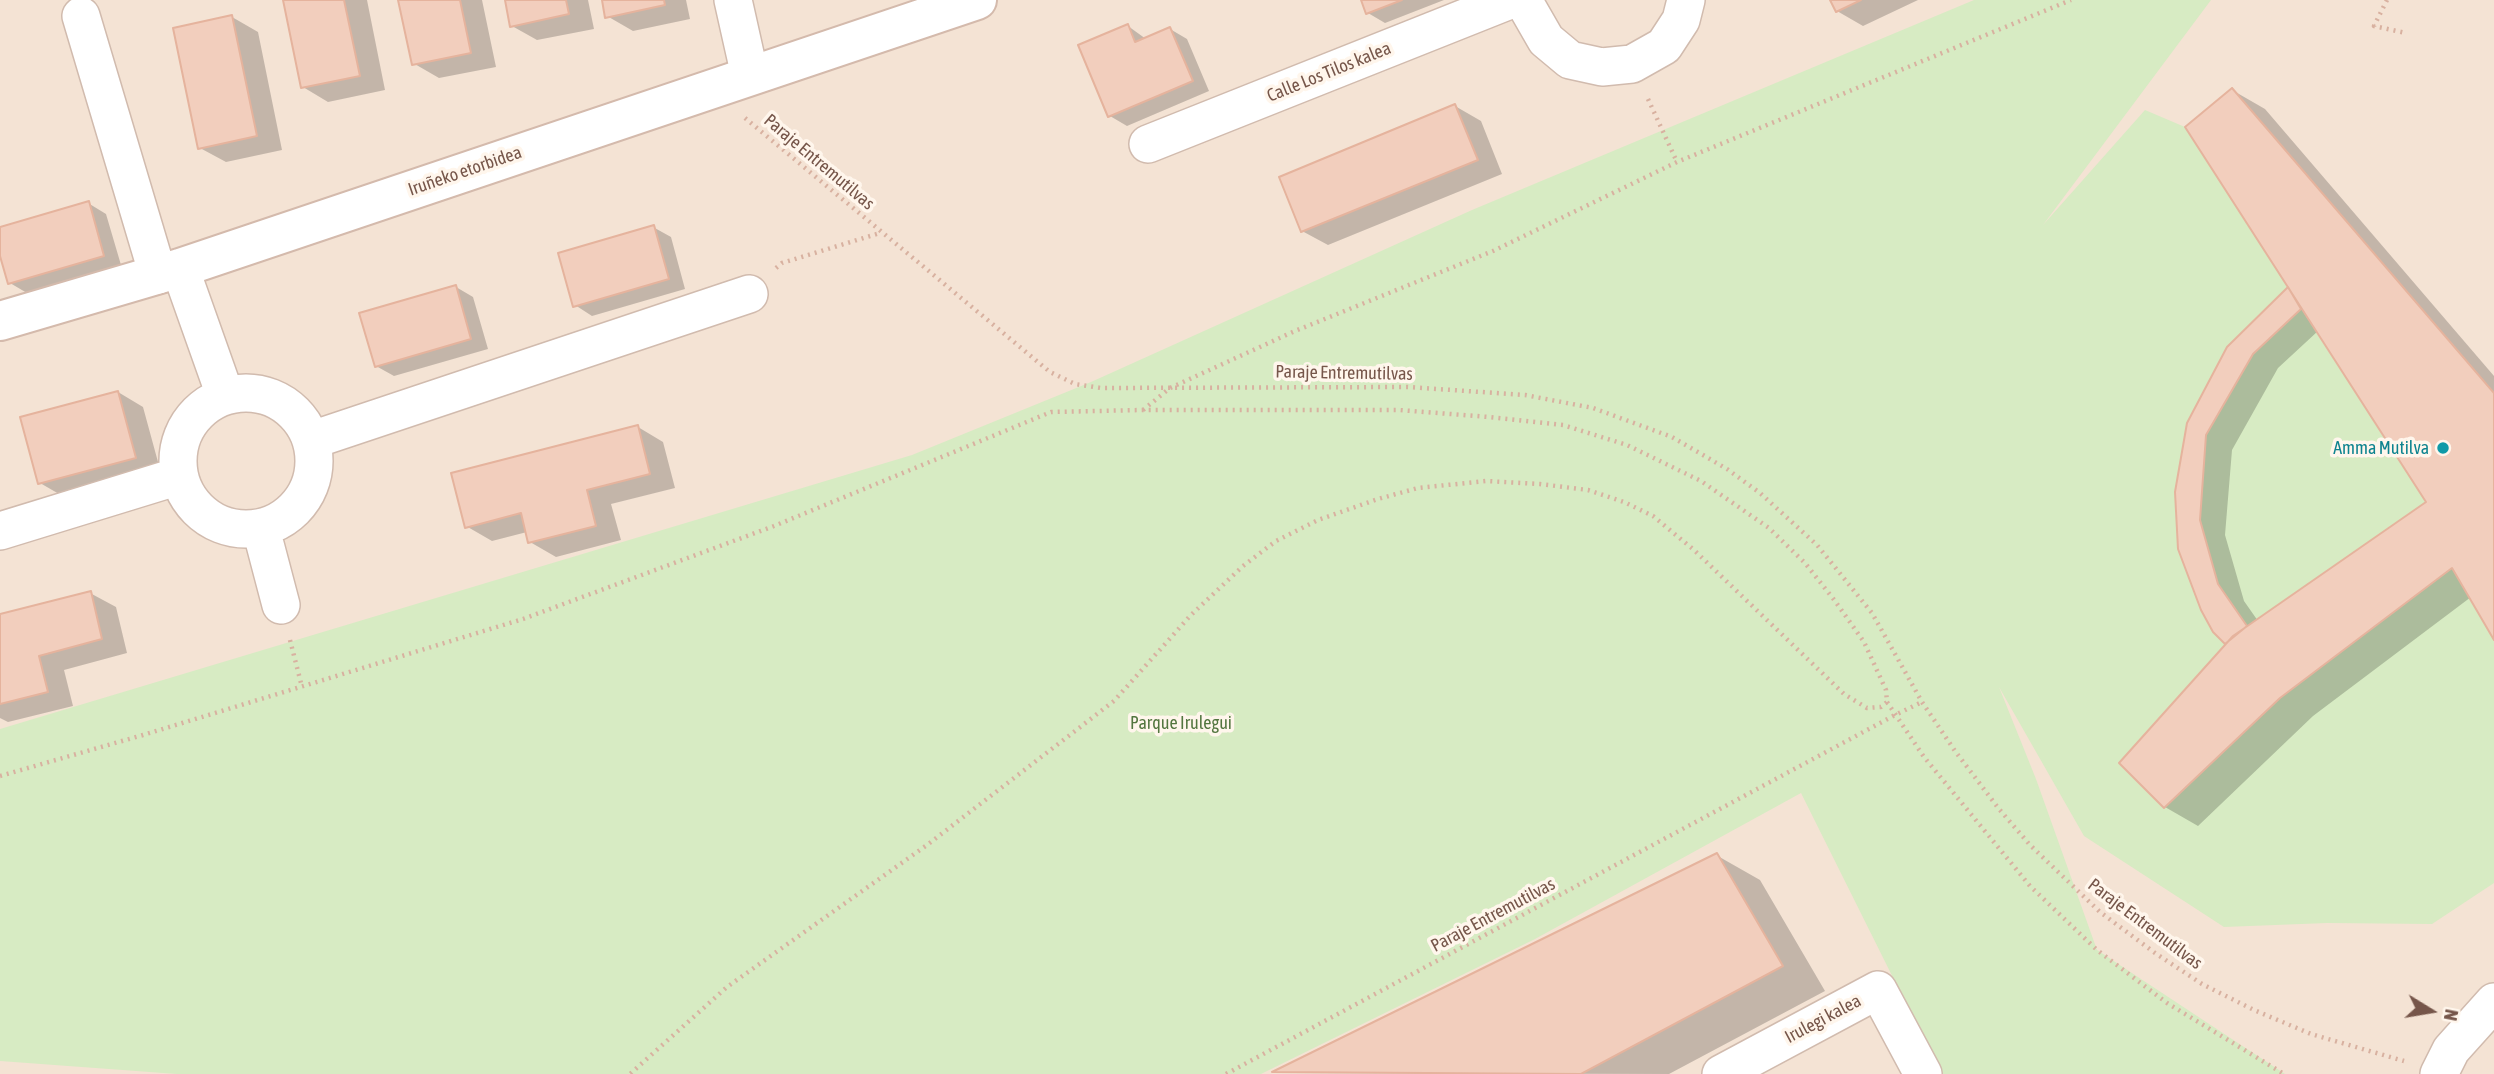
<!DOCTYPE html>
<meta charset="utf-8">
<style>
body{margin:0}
#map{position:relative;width:2494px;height:1074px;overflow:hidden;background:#fdf2e6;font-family:"Asap Condensed",sans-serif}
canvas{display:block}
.north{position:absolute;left:2396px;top:976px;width:70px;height:70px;-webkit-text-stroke:5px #fff6ec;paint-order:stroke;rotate:101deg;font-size:19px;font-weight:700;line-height:28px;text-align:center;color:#76564a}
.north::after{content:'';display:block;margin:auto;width:24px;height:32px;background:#76564a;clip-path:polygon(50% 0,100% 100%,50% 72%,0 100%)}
</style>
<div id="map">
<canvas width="2494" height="1074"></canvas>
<div class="north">N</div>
</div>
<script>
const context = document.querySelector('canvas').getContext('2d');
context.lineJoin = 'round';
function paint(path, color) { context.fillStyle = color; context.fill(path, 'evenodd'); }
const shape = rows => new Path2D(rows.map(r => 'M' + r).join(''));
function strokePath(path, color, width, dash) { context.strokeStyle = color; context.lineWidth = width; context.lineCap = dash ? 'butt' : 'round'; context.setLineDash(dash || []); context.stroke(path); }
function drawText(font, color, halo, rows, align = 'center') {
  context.font = font + ' "Asap Condensed",sans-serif'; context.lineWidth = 7; context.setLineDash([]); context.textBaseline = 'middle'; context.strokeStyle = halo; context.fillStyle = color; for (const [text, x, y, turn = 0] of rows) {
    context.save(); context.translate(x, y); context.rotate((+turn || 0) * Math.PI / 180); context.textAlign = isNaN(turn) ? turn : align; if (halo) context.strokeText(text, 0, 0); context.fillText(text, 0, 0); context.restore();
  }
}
paint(shape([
 [0,0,2494,0,2494,1074,0,1074]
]), '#f4e3d4');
paint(shape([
 [1974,0,2211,0,2043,225,2145,110,2185,127,2288,287,2227,347,2187,423,2175,492,2178,549,2201,610,2213,632,2225,644,2119,764,2164,808,2280,698,2452,568,2494,640,2494,883,2432,924,2327,923,2224,927,2084,836,1999,687,2036,779,2097,950,2285,1074,1941,1074,1801,793,1535,939,1261,1074,177,1074,0,1061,0,729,912,455,1091,382,1472,210],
 [2301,309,2426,502,2247,626,2218,584,2200,520,2206,435,2253,354]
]), '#d7ebc3');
paint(shape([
 [285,0,367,0,385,90,328,102,303,87],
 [400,0,482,0,496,67,439,78,413,63],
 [506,0,588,0,594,29,537,40,512,26],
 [603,0,686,0,690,19,633,31,607,16],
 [1363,0,1444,0,1385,23,1368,13],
 [1832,0,1918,0,1863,26,1837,11],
 [232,17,258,32,282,150,226,162,200,148],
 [1128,26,1146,39,1170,29,1187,39,1209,91,1127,126,1110,116],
 [2232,90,2265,109,2494,376,2494,637,2471,597,2313,716,2198,826,2165,807,2121,763,2228,644,2203,610,2189,424,2290,288],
 [2318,331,2429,503,2258,621,2244,601,2225,535,2232,450,2278,368],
 [1455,106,1481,121,1502,174,1328,245,1302,231],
 [88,203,106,214,121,265,27,293,10,283,0,249,0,229],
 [653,227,671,237,685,289,592,316,575,305],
 [456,287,473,297,488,349,394,376,376,366],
 [118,392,143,407,161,473,66,498,40,483],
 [638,427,663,442,675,488,611,504,621,540,556,557,530,542,527,532,492,541,466,526],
 [90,593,116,607,127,653,64,670,73,706,8,722,0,718,0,616],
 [1716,855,1760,880,1825,991,1669,1074,1275,1073]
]), '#0003');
const building = shape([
 [283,0,344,0,360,76,301,88,283,0],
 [398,0,460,0,471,53,412,65,398,0],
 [505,0,566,0,569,14,510,27,505,0],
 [602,0,664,0,665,5,605,18,602,0],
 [1361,0,1402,0,1366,14,1361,0],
 [1830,0,1861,0,1836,12,1830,0],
 [232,15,257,136,198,149,173,28,232,15],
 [1128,24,1135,42,1170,27,1193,81,1108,117,1078,45,1128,24],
 [2232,88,2494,393,2494,640,2452,568,2280,698,2164,808,2119,763,2233,636,2426,502,2185,127,2232,88],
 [1455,104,1478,160,1301,232,1279,177,1455,104],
 [89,201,104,256,8,284,0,256,0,227,89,201],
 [654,225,669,279,573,307,558,253,654,225],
 [456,285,471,339,375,367,359,313,456,285],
 [2288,287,2301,309,2253,354,2206,435,2200,520,2218,584,2247,626,2225,644,2213,632,2201,610,2178,549,2175,492,2187,423,2227,347,2288,287],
 [118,391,136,458,38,484,20,417,118,391],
 [638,425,650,474,587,490,596,526,528,543,521,513,465,528,451,473,638,425],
 [91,591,102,639,39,656,48,692,0,704,0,614,91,591],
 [1717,853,1783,966,1581,1074,1272,1072,1717,853]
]);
paint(building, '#f2cebd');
strokePath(building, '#e5b39d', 2);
const street = shape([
 [733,0,750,76],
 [1523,0,1546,40,1570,60,1602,67,1632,64,1664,46,1681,20,1686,0],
 [81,16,158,275],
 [1148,144,1510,0],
 [180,268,225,395],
 '178 461a68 68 0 1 1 136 0a68 68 0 1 1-136 0Z',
 [312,440,749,294],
 [261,529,281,605],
 [0,531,179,476],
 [1721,1074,1878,990,1923,1074],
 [2439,1074,2451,1050,2494,1002]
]);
const secondary = shape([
 [0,321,180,268,977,0]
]);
strokePath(street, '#d1bbae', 40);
strokePath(secondary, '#d4baac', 42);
strokePath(shape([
 [2387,0,2374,26,2406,33],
 [1648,99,1677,162],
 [745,118,1050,372,1075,384,1101,388,1408,387,1525,395,1593,408,1672,437,1727,469,1760,493,1817,545,1872,613,1922,702,1955,751,1999,809,2030,845,2100,912,2155,953,2202,984,2254,1010,2311,1034,2404,1061],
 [776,268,782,263,880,233],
 [1143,410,1170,388,1295,331,1493,251,1677,162,2071,0],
 [290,640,302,687],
 [1887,702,1924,757,2030,886,2097,950,2167,1003,2284,1074],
 [0,776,143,735,523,619,774,526,1051,412,1142,410,1399,410,1489,417,1563,425,1627,445,1701,481,1769,528,1805,563,1835,601,1864,642,1886,690,1887,702,1881,707,1867,708,1844,694,1694,550,1653,516,1624,502,1588,490,1540,484,1486,481,1418,488,1378,499,1318,520,1276,541,1243,566,1191,615,1114,701,927,845,727,987,630,1074],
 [1226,1074,1895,715,1922,702]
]), '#d8b1a0', 4.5, [2, 5]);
strokePath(street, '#fff', 37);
strokePath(secondary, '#fff', 38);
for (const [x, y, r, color] of [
 [2443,448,7,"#0f9aa8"]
]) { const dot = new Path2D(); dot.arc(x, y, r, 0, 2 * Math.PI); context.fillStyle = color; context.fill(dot); strokePath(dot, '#fff6ec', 2.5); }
drawText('18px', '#76564a', '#fff6ec', [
 ["Calle Los Tilos kalea",1329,72,-22],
 ["Paraje Entremutilvas",819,162,40],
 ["Iruñeko etorbidea",465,171,-19],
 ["Paraje Entremutilvas",1344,373,1],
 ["Paraje Entremutilvas",1493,915,-28],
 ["Paraje Entremutilvas",2145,924,37],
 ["Irulegi kalea",1823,1019,-28]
]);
drawText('18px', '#0d838f', '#fff6ec', [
 ["Amma Mutilva",2429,448]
], 'right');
drawText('18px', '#53763f', '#fff6ec', [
 ["Parque Irulegui",1181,723]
]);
</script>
